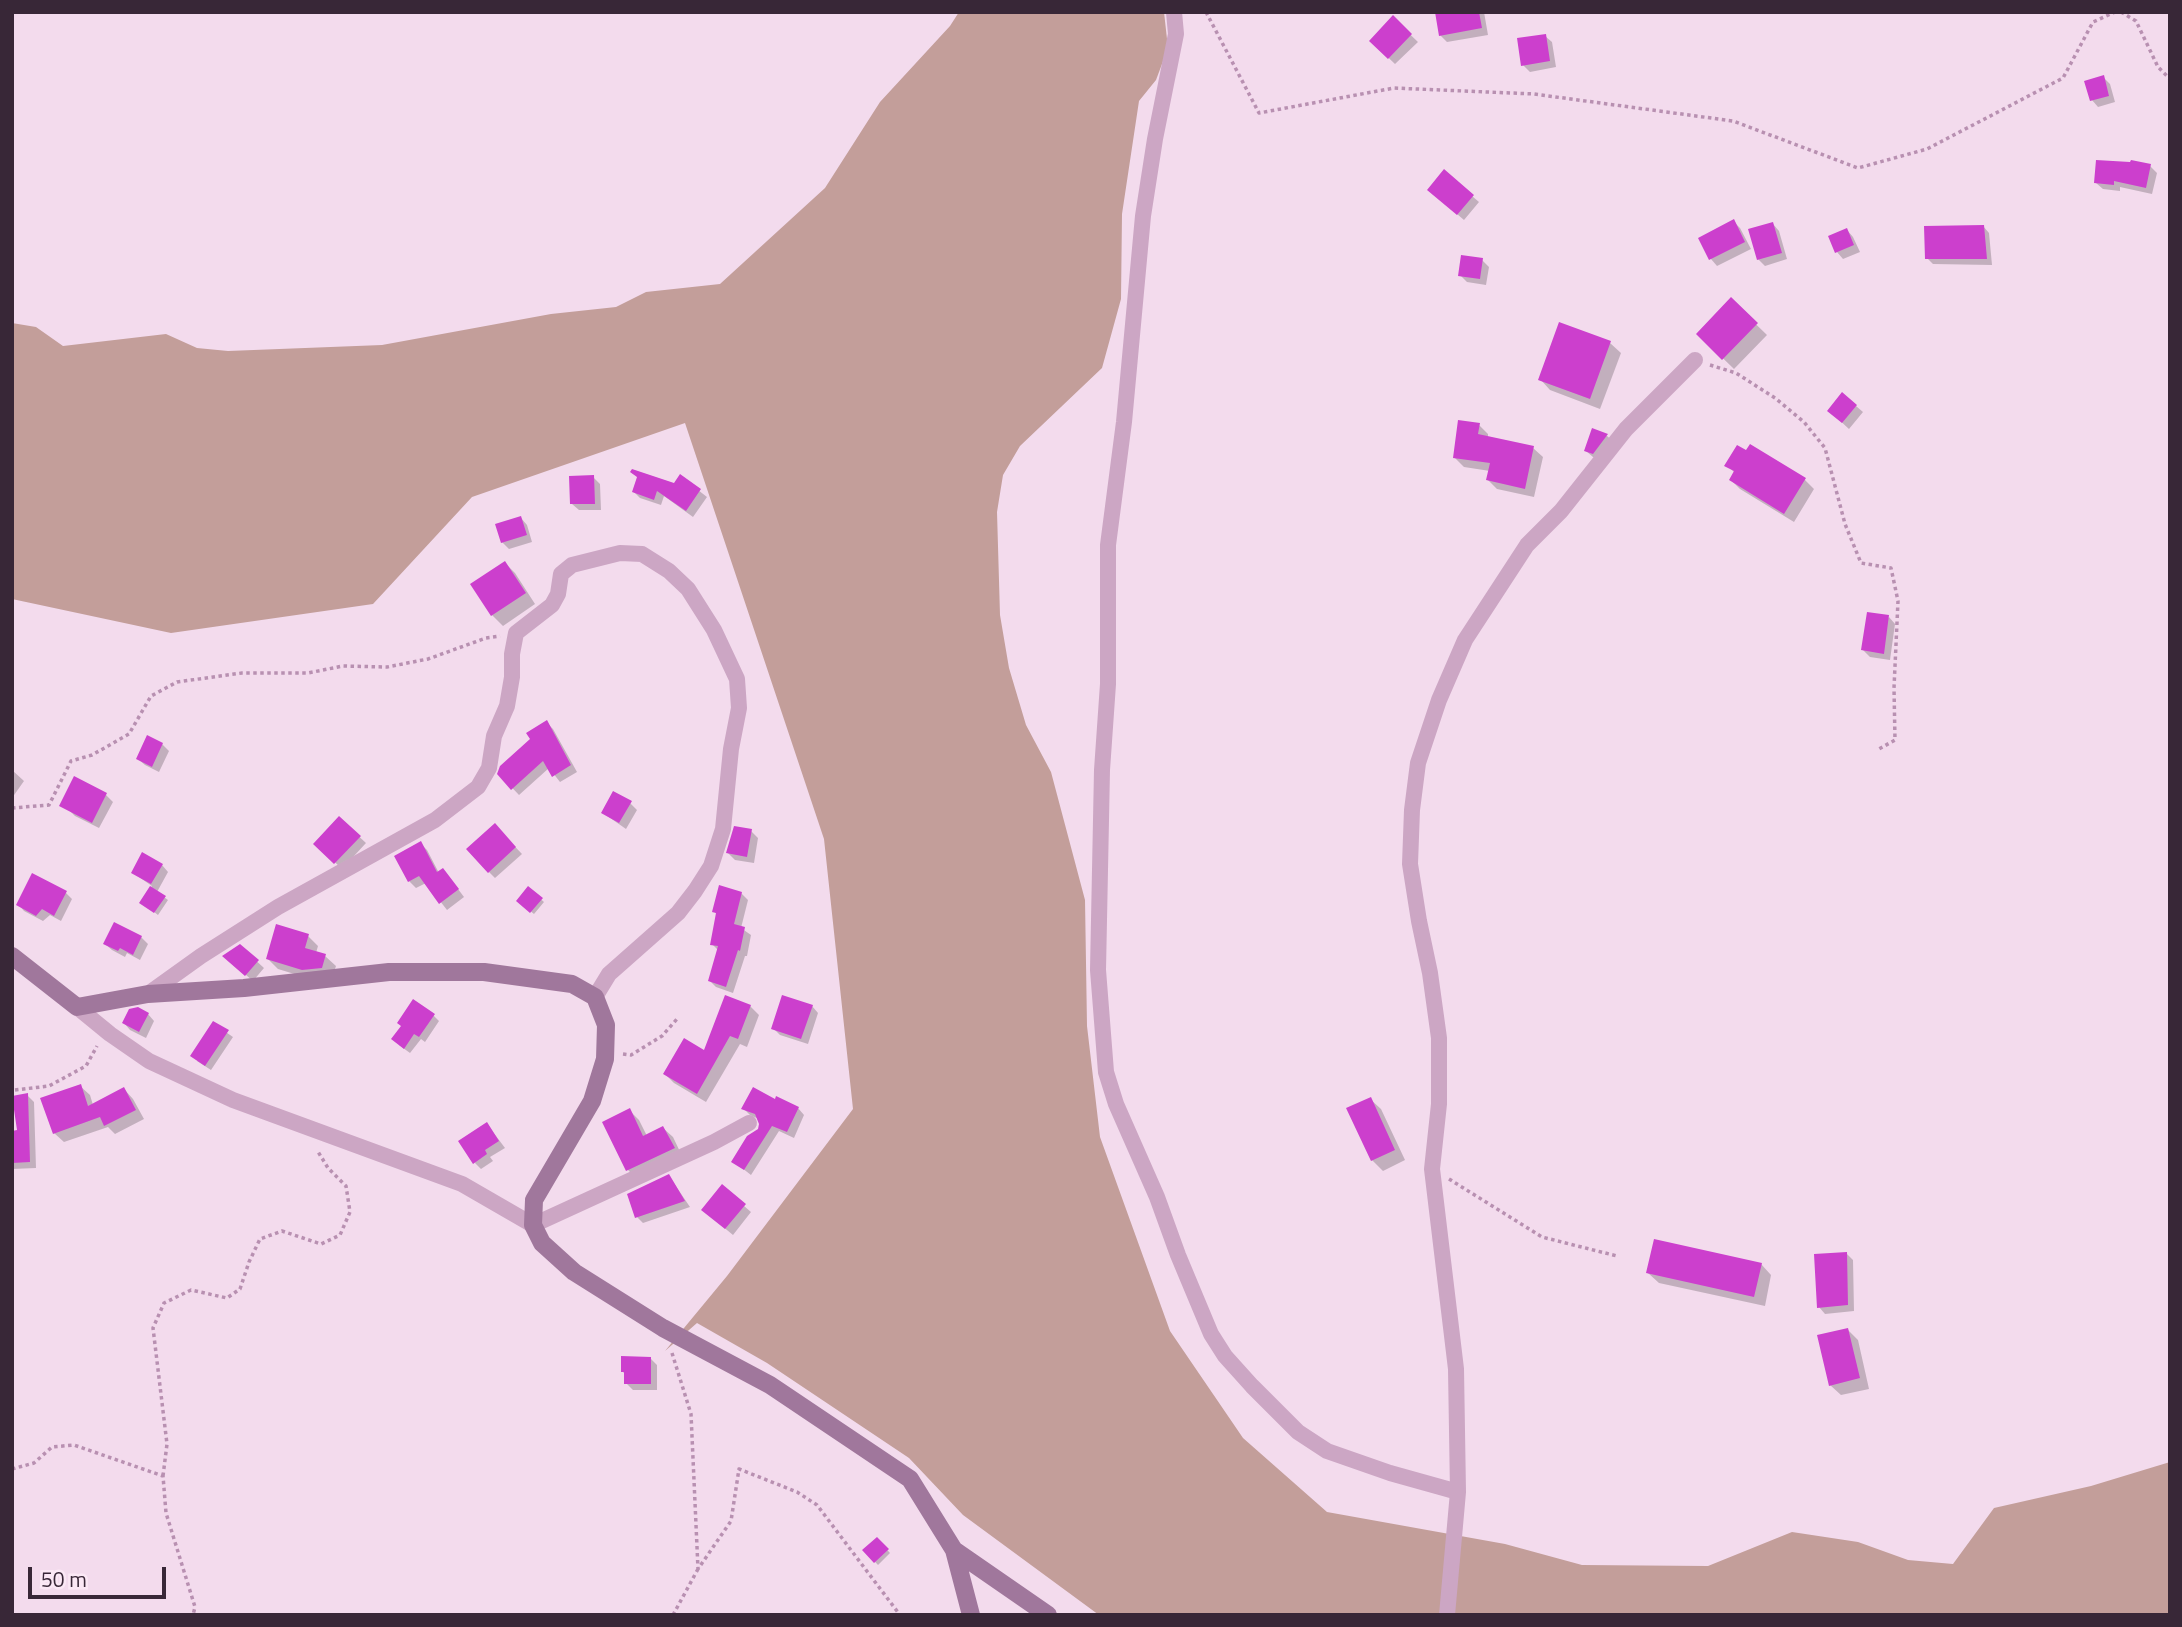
<!DOCTYPE html>
<style>
body{margin:0}
#map{position:relative;width:2182px;height:1627px;overflow:hidden;background:#f3dbed;font-family:"Titillium Web",sans-serif}
canvas{display:block}
.frame{position:absolute;inset:0;border:14px solid #382737;pointer-events:none}
.scale{position:absolute;left:28px;top:1567px;width:138px;height:32px;box-sizing:border-box;border:4px solid #382737;border-top:0;padding-left:9px;font-size:21px;line-height:24px;white-space:nowrap;color:#382737;-webkit-text-stroke:5px #fbe8f5;paint-order:stroke}
</style>
<div id="map">
<canvas width="2182" height="1627"></canvas>
<div class="frame"></div>
<div class="scale">50 m</div>
</div>
<script>
const context = document.querySelector('canvas').getContext('2d');
context.lineJoin = 'round';
function paint(path, color) { context.fillStyle = color; context.fill(path, 'evenodd'); }
const shape = rows => new Path2D(rows.map(r => 'M' + r).join(''));
function strokePath(path, color, width, dash) { context.strokeStyle = color; context.lineWidth = width; context.lineCap = dash ? 'butt' : 'round'; context.setLineDash(dash || []); context.stroke(path); }
paint(shape([
 [959,12,1164,12,1168,48,1156,80,1139,101,1122,214,1121,299,1102,368,1020,446,1003,475,997,512,1000,615,1009,668,1026,725,1051,772,1085,900,1087,1026,1100,1137,1170,1331,1243,1438,1327,1512,1505,1544,1582,1565,1708,1566,1792,1532,1858,1542,1908,1560,1953,1564,1994,1508,2091,1486,2170,1462,2170,1615,1099,1615,963,1515,909,1458,767,1363,697,1323,665,1351,727,1276,853,1109,824,839,685,423,472,497,373,604,171,633,12,599,12,323,36,327,63,346,166,334,197,348,228,351,382,345,551,314,616,307,646,292,720,284,825,188,880,102,950,26]
]), '#c39e9a');
paint(shape([
 [1436,12,1484,12,1488,35,1447,42,1440,35],
 [1393,18,1418,42,1395,64,1371,41],
 [1545,36,1552,42,1556,67,1530,72,1523,65],
 [2103,77,2110,84,2115,102,2098,107,2092,100],
 [2150,166,2157,173,2152,194,2120,187,2120,191,2103,189,2096,183],
 [1436,196,1472,196,1479,202,1464,220],
 [1733,221,1740,228,1751,249,1717,266,1711,259,1700,239],
 [1773,224,1779,231,1787,259,1765,266,1758,259],
 [1983,226,1989,233,1992,265,1933,264,1927,258],
 [1847,230,1853,237,1860,252,1843,259,1837,252,1830,237],
 [1482,260,1489,267,1486,285,1467,282,1460,275],
 [1731,300,1767,335,1734,369,1698,334],
 [1610,343,1621,353,1600,409,1550,390,1540,379],
 [1856,406,1863,412,1849,429,1836,417],
 [1479,425,1488,434,1488,438,1533,448,1543,457,1534,497,1497,489,1488,480,1490,471,1464,467,1455,458],
 [1593,431,1607,436,1614,442,1600,460,1593,457,1586,451],
 [1747,453,1805,480,1814,489,1794,522,1740,489,1731,480,1735,473,1727,465],
 [680,476,707,497,693,517,664,496,661,505,640,498,634,492,674,485],
 [593,477,600,484,601,510,579,510,572,504],
 [521,518,527,525,532,542,509,549,502,542],
 [505,563,515,573,535,604,503,626,492,615,472,585],
 [1889,617,1895,624,1890,660,1870,657,1863,650],
 [547,723,553,729,577,772,560,782,549,768,519,795,499,774],
 [162,744,169,751,159,772,145,765,138,759],
 [12,770,24,781,12,798],
 [106,795,113,802,99,828,75,816,68,809],
 [630,803,637,810,626,829,603,813],
 [339,818,366,843,342,869,316,844],
 [751,831,758,838,754,863,735,860,728,853],
 [501,832,522,854,495,878,489,872],
 [421,844,427,850,439,873,449,877,464,897,447,910,426,883,416,888,409,881],
 [162,865,168,872,157,892,168,900,158,915,141,902,152,886,133,873],
 [528,888,544,902,534,914,518,901],
 [66,893,72,899,61,921,50,915,43,921,24,911,18,904],
 [741,893,748,900,741,928,751,935,747,956,745,956,733,993,716,987,710,981,719,951,712,944,718,916,714,911],
 [115,924,141,937,148,944,140,960,127,953,125,957,112,950,105,944],
 [308,936,318,946,316,953,325,956,336,966,332,978,314,980,278,969,268,959],
 [240,946,264,968,253,981,231,962],
 [750,1006,759,1015,747,1047,740,1044,706,1102,674,1083,665,1074,705,1053],
 [812,1006,818,1013,808,1044,780,1035,773,1028],
 [148,1014,154,1021,146,1038,130,1030,124,1023],
 [433,1015,439,1021,425,1042,421,1039,410,1053,399,1045],
 [214,1024,233,1037,211,1070,197,1061],
 [80,1086,90,1095,93,1105,124,1089,133,1099,144,1119,115,1134,108,1127,64,1142,54,1133],
 [27,1095,34,1102,36,1168,12,1169,12,1132,19,1132],
 [1370,1099,1381,1109,1405,1160,1383,1171,1372,1160],
 [776,1101,798,1108,804,1115,794,1138,779,1131,751,1175,733,1161,759,1130,759,1119,750,1115,743,1108],
 [629,1110,639,1120,647,1136,663,1128,673,1137,683,1158,637,1179,628,1170],
 [487,1124,505,1148,490,1157,493,1161,481,1169,475,1163],
 [669,1176,690,1207,643,1223,637,1217],
 [722,1187,751,1212,733,1235,710,1216],
 [1846,1253,1853,1260,1854,1311,1825,1314,1819,1307],
 [1761,1264,1771,1275,1765,1306,1659,1283,1648,1273],
 [1848,1330,1858,1340,1869,1389,1841,1395,1830,1385],
 [651,1359,657,1365,657,1390,633,1390,626,1383,626,1375,622,1371],
 [877,1539,890,1553,878,1565,865,1551]
]), '#0003');
paint(shape([
 [1435,12,1479,12,1482,28,1439,36],
 [1393,15,1412,34,1388,59,1369,41],
 [1546,34,1550,61,1521,66,1517,38],
 [2104,75,2109,96,2090,101,2084,81],
 [2096,160,2130,162,2131,160,2151,164,2146,188,2114,181,2114,185,2094,183],
 [1444,169,1474,195,1457,215,1427,190],
 [1734,219,1745,242,1709,260,1698,238],
 [1773,222,1782,253,1757,260,1748,229],
 [1984,225,1987,259,1925,259,1924,226],
 [1847,228,1854,245,1835,253,1828,236],
 [1461,255,1483,258,1480,279,1458,276],
 [1731,297,1758,323,1722,360,1696,334],
 [1559,322,1611,341,1590,399,1538,380],
 [1842,392,1857,405,1842,423,1827,411],
 [1458,420,1480,423,1478,434,1534,446,1525,489,1486,480,1490,463,1453,458],
 [1592,428,1608,434,1593,454,1584,451],
 [1750,444,1806,478,1784,514,1729,480,1734,471,1724,466,1737,445,1746,450],
 [632,469,674,483,680,474,701,489,686,511,657,491,654,500,632,492,637,477,630,472],
 [594,475,595,504,570,504,569,476],
 [521,516,527,535,501,543,495,524],
 [505,561,526,593,491,616,470,584],
 [1867,612,1889,615,1884,654,1861,650],
 [547,720,571,765,552,777,543,761,511,790,497,774,500,766,530,739,526,733],
 [147,735,163,743,152,767,136,759],
 [74,776,107,793,92,823,59,806],
 [613,791,632,801,619,823,601,813],
 [339,816,361,836,334,864,313,844],
 [495,823,516,847,488,873,466,849],
 [734,826,752,829,747,857,726,853],
 [421,841,437,872,443,868,459,889,439,904,419,876,408,882,394,856],
 [142,852,163,864,151,884,131,873],
 [32,873,67,891,54,916,42,909,36,916,16,905],
 [719,885,742,892,734,924,745,927,740,951,738,950,726,987,708,981,718,946,710,945,716,913,712,912],
 [150,886,166,896,154,913,139,903],
 [528,886,543,898,530,913,516,901],
 [114,922,142,936,133,955,120,948,118,951,103,944],
 [276,924,309,934,305,948,326,954,322,968,302,970,266,959],
 [240,944,259,960,245,976,222,956],
 [725,995,751,1005,738,1039,730,1036,697,1094,663,1074,684,1038,704,1050],
 [782,995,813,1005,801,1039,771,1029],
 [413,999,435,1014,419,1037,414,1034,404,1049,391,1039,401,1026,397,1023],
 [138,1007,149,1013,139,1032,122,1023,129,1009],
 [213,1021,229,1030,205,1066,190,1056],
 [81,1084,88,1106,124,1087,136,1110,104,1126,100,1117,53,1134,40,1098],
 [753,1087,775,1099,776,1096,799,1107,787,1132,772,1126,744,1170,731,1162,747,1136,758,1129,759,1124,755,1114,741,1109],
 [28,1093,30,1162,12,1163,12,1131,17,1130,12,1096],
 [1371,1097,1395,1150,1371,1161,1346,1108],
 [630,1108,643,1136,663,1126,675,1148,626,1171,602,1122],
 [487,1122,499,1141,485,1150,487,1154,473,1164,458,1141],
 [669,1174,685,1201,635,1218,627,1194],
 [722,1184,746,1204,725,1229,701,1210],
 [1654,1239,1762,1263,1754,1297,1646,1273],
 [1847,1252,1848,1305,1817,1308,1814,1254],
 [1848,1328,1860,1378,1829,1386,1817,1335],
 [621,1356,651,1357,651,1384,624,1384,624,1372,621,1372],
 [877,1537,889,1549,874,1563,862,1550]
]), '#cc3fcd');
strokePath(shape([
 [1206,12,1259,113,1394,88,1534,94,1733,121,1858,168,1927,149,2063,78,2093,22,2115,12],
 [2121,12,2136,21,2158,67,2170,79],
 [1710,365,1736,373,1775,398,1804,422,1825,448,1845,524,1861,563,1891,568,1898,601,1894,688,1895,740,1879,749],
 [12,808,49,805,71,761,92,755,129,734,151,696,177,682,242,673,308,673,343,666,387,667,428,659,486,638,500,636],
 [623,1054,631,1055,662,1036,677,1019],
 [15,1090,49,1086,86,1066,97,1046],
 [1449,1179,1542,1237,1617,1256],
 [672,1353,691,1414,698,1569,731,1521,739,1469,797,1492,817,1505,900,1615],
 [12,1469,34,1463,52,1447,74,1445,163,1476,166,1513,195,1607,193,1615],
 [163,1476,167,1444,153,1328,164,1303,191,1290,227,1298,240,1289,249,1262,260,1239,282,1231,321,1244,340,1235,350,1212,346,1186,328,1168,317,1150],
 [673,1615,698,1569]
]), '#b890b1', 3.5, [3.5, 3.5]);
strokePath(shape([
 [1174,12,1176,34,1155,139,1143,216,1124,422,1108,545,1108,684,1102,770,1098,970,1106,1072,1116,1104,1157,1197,1178,1255,1211,1334,1225,1356,1252,1386,1298,1432,1327,1451,1390,1473,1458,1492],
 [148,994,201,956,278,907,435,820,478,787,489,768,494,736,507,706,512,677,512,654,516,633,552,605,558,594,561,574,572,565,620,553,642,554,669,571,688,589,714,630,737,679,739,708,731,749,723,829,711,866,695,891,678,913,609,974,595,997],
 [77,1007,110,1034,149,1061,233,1100,462,1184,533,1225,714,1142,749,1123],
 [1447,1615,1458,1492,1456,1369,1432,1169,1439,1104,1439,1038,1430,973,1419,921,1410,864,1412,810,1418,763,1439,700,1465,640,1527,545,1561,511,1626,429,1695,360]
]), '#cca6c4', 16);
strokePath(shape([
 [12,956,77,1007,148,994,244,988,389,972,484,972,572,984,595,997,606,1025,605,1059,592,1101,534,1200,533,1225,542,1243,574,1272,663,1328,770,1385,910,1479,954,1550,971,1615],
 [954,1550,1048,1615]
]), '#a0779c', 18);
</script>
